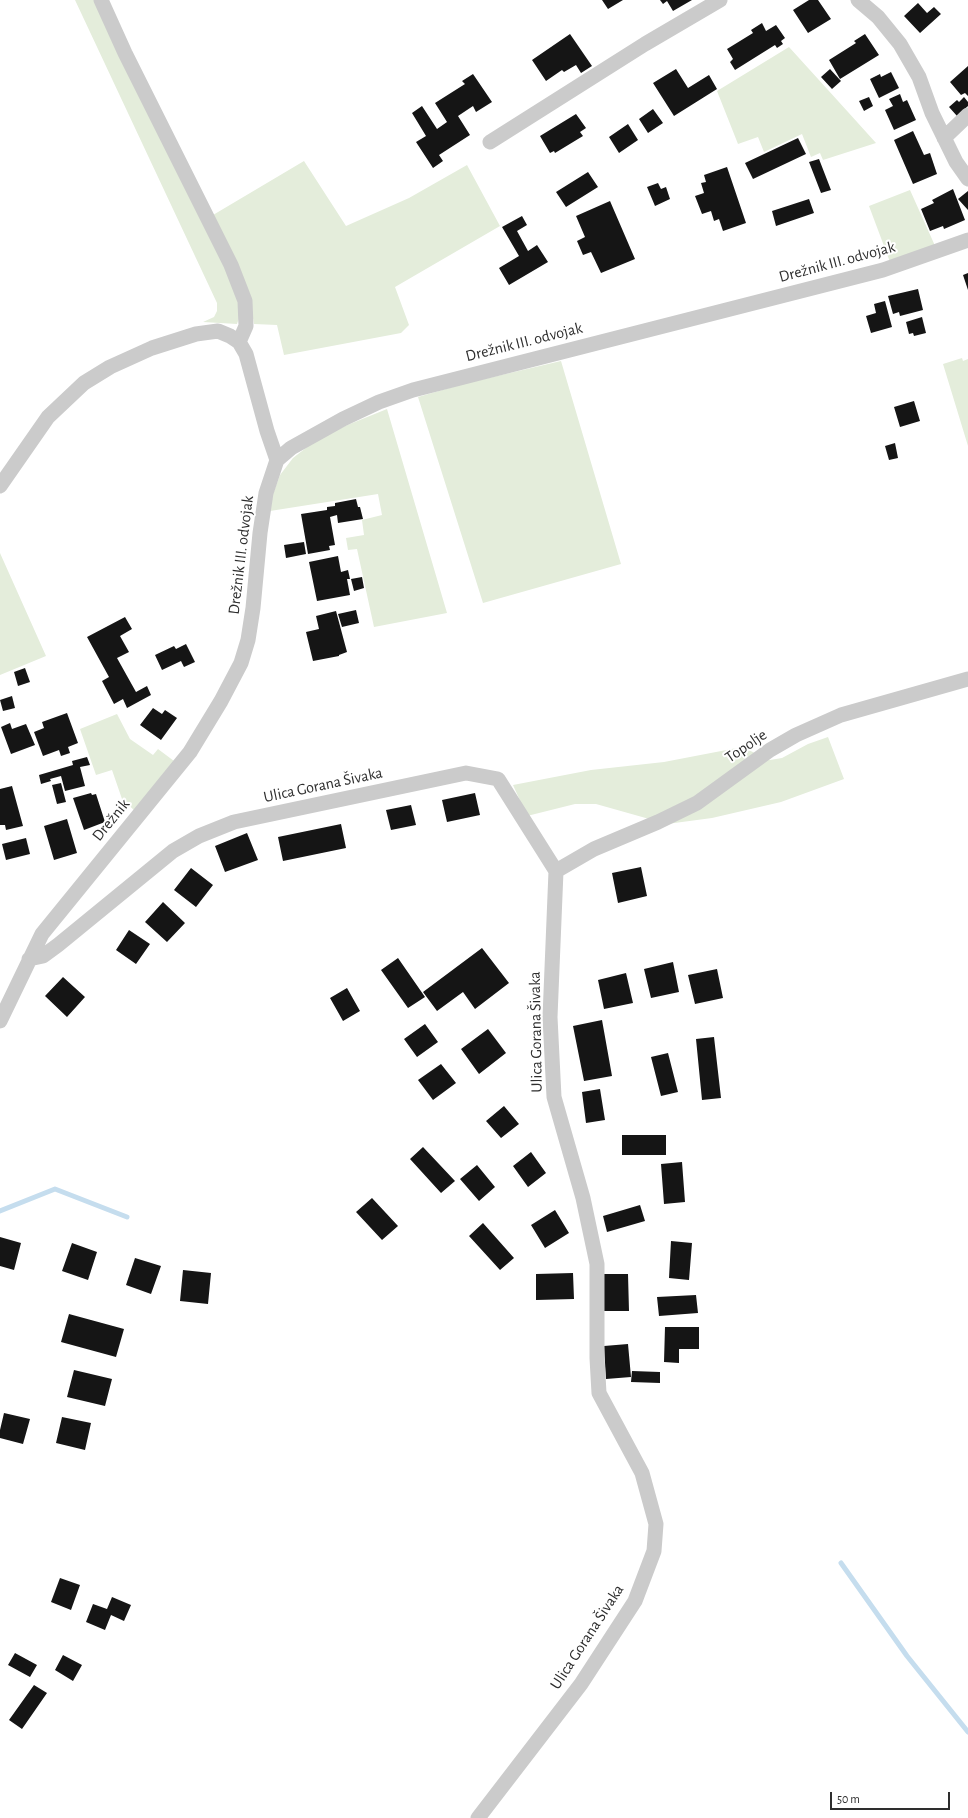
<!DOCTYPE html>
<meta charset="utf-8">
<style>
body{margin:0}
#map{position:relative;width:968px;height:1818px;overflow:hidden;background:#fff;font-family:"Alegreya Sans",sans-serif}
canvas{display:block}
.scale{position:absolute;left:830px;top:1792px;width:120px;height:18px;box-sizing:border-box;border:2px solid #2e2e2e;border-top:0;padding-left:5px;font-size:12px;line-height:14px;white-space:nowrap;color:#2e2e2e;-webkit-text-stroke:3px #fff;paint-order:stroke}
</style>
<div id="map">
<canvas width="968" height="1818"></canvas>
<div class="scale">50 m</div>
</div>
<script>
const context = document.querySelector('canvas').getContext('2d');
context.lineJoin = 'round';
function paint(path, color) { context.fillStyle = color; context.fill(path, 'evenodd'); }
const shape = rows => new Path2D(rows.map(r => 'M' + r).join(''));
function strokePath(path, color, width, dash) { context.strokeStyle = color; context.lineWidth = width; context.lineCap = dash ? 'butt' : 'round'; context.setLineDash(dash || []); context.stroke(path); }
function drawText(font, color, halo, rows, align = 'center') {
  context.font = font + ' "Alegreya Sans",sans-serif'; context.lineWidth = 4; context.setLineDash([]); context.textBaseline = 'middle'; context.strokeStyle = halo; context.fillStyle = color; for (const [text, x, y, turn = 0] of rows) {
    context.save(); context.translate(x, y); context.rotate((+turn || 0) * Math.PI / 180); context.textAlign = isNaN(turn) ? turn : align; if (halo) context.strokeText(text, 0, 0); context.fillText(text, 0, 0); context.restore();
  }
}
paint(shape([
 [75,0,95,0,226,270,239,305,239,318,237,324,203,322,214,317,217,311,217,303],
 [789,47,848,112,876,143,823,160,820,153,811,157,802,134,764,152,758,137,738,144,717,91],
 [304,161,346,226,409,198,467,165,500,226,395,287,409,325,401,333,284,355,277,325,254,324,249,295,213,215],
 [910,190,936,248,890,262,869,206],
 [962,358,963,361,968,359,968,446,943,364],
 [561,361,621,564,483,603,418,397,463,384],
 [387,409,447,613,374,627,357,549,348,550,346,538,364,535,362,520,382,515,378,494,270,511,273,494,280,475,293,458,311,444,345,426],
 [0,553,46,656,0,675],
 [117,714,130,739,153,755,158,749,174,761,135,811,122,799,112,770,96,775,80,729],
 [828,737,844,779,781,802,712,818,667,824,596,804,575,804,527,816,513,785,591,770,664,762,742,747,770,760,782,758,808,744]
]), '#e4eddb');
strokePath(shape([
 [0,1211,55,1189,127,1217],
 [841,1563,907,1656,968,1732]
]), '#c5ddee', 5);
paint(shape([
 [602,0,623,0,608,9],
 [660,0,692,0,673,11,667,1,663,4],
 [809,0,818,0,831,19,808,33,793,10],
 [918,3,927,13,934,7,941,14,920,33,904,16],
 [762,23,766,31,776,25,785,38,781,41,783,44,777,48,775,45,735,70,730,62,733,59,727,49,753,33,751,30],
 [570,34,592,66,581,73,576,65,564,72,562,70,546,81,532,60],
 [865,34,879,55,840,79,829,60,856,43,854,41],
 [968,66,968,96,965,93,961,95,950,82],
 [676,69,688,88,709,75,717,89,674,116,653,83],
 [830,69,841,81,832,89,821,77],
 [891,72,899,88,879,98,870,79,880,74,881,77],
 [473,74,492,102,476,112,473,106,458,116,470,135,439,155,443,161,433,168,416,142,426,136,412,113,422,106,437,129,447,122,435,103,465,84,462,81],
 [900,94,903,102,907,100,916,120,894,130,885,110,893,106,889,99],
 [869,97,873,106,864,111,859,101],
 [964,97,968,102,968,106,957,116,949,107,957,100,959,102],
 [653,109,663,123,648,133,639,119],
 [576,114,586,128,580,132,583,136,555,153,554,151,550,153,540,136],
 [628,124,638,140,619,153,609,137],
 [913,131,924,155,930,153,937,174,913,184,894,140],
 [798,138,806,154,753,179,745,163],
 [819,159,831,190,821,193,809,162],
 [727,167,746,223,723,231,719,219,714,221,711,211,702,214,695,196,704,193,701,183,706,182,704,175],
 [588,172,598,187,566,207,556,192],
 [658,183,661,189,666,187,670,199,655,206,647,187],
 [953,189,965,220,944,229,943,226,930,231,921,209,934,203,932,200],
 [968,191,968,210,958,199],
 [809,199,814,213,776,226,772,211],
 [610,201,635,259,601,273,591,252,583,255,577,241,585,237,576,216],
 [522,216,527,225,517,231,528,251,537,245,548,262,509,285,499,268,519,256,502,227],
 [968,273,968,290,963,275],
 [918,289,923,310,900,316,899,312,893,314,888,296],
 [885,301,892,327,871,333,866,316,876,313,874,304],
 [922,317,926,333,914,336,913,333,909,334,906,322],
 [914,401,920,421,900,427,894,407],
 [895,443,898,458,889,460,885,446],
 [356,499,358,507,360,507,363,519,338,523,337,515,330,517,335,545,329,546,330,550,308,554,301,514,327,510,327,507,335,506,335,503],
 [304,542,306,554,286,558,284,545],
 [338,556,341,572,348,570,350,579,347,579,350,595,317,601,309,562],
 [362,577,364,588,354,591,351,579],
 [356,610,359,623,342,627,338,614],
 [336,611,347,652,339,655,339,656,313,661,306,632,319,629,316,616],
 [125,617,132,629,120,636,129,652,117,658,136,692,147,686,151,695,127,708,123,699,114,704,102,681,109,677,87,637],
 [186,644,195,662,184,667,181,661,162,670,155,655,174,646,176,649],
 [25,668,30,682,18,686,14,672],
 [12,696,15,708,3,711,0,700],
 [153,708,162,714,165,710,177,718,161,740,140,725],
 [67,713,78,743,68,747,70,753,61,756,59,750,43,756,34,732,44,728,42,722],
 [10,723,12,729,26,724,35,745,11,754,1,727],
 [87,757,90,765,80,767,85,786,65,791,61,776,50,779,51,781,41,784,39,775,73,765,72,761],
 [61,783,66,802,57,804,52,785],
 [12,786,23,826,6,830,5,825,0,825,0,789],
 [91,793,92,795,96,794,105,822,84,830,73,798],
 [475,793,480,815,447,822,442,800],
 [411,805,416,825,391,830,386,810],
 [67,819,77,853,54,860,44,826],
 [341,824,346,848,283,861,278,837],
 [247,833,258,860,225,872,215,846],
 [26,838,30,854,6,860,2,844],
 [641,867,647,896,618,903,612,873],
 [191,868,213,885,196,907,174,890],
 [163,902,185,923,167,942,145,922],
 [129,930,150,944,136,964,116,950],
 [482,948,509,983,475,1009,463,992,437,1011,423,992],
 [398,958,425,997,408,1008,381,970],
 [673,962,679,992,651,998,644,969],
 [717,969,723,998,695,1004,688,975],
 [626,973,633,1003,604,1009,598,980],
 [63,977,85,997,67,1017,45,996],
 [347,988,360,1011,343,1021,330,998],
 [602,1020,612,1076,584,1081,573,1026],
 [425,1024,438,1042,417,1057,404,1039],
 [488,1029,506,1053,479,1074,461,1049],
 [714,1037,721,1098,702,1100,696,1039],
 [668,1053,678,1092,661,1096,651,1057],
 [441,1064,456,1083,433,1100,418,1080],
 [600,1089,605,1120,586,1123,582,1092],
 [504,1106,519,1124,501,1138,486,1121],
 [622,1135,666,1135,666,1155,622,1155],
 [423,1147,455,1181,441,1193,410,1159],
 [531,1152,546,1173,528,1187,513,1166],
 [682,1162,685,1202,664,1204,661,1164],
 [477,1165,495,1187,479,1201,460,1179],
 [372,1198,398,1226,382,1240,356,1212],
 [640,1205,645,1221,607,1232,603,1216],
 [555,1210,569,1233,545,1248,531,1225],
 [483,1223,514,1258,500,1270,469,1236],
 [0,1237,21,1243,14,1270,0,1266],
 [671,1241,692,1243,689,1280,669,1278],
 [72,1243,97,1252,88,1280,62,1271],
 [135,1258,161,1266,151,1294,126,1285],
 [183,1270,211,1273,208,1304,180,1301],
 [573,1273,574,1299,536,1300,536,1274],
 [604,1274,628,1274,629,1311,604,1311],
 [696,1295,698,1313,659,1316,657,1297],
 [69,1314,124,1329,116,1357,61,1342],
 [665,1327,699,1327,699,1349,679,1349,679,1363,664,1362],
 [628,1344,631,1377,606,1379,604,1346],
 [74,1370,112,1379,105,1406,67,1397],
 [632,1371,660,1372,660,1383,631,1382],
 [4,1413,30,1419,23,1444,0,1438,0,1430],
 [62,1417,91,1423,85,1450,56,1443],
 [60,1578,80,1585,71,1610,51,1602],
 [112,1597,131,1605,124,1621,111,1615,105,1630,86,1622,93,1604,107,1609],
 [15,1653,37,1665,30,1677,8,1665],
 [63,1655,82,1665,73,1681,55,1670],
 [34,1685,47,1693,22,1729,9,1720]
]), '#151515');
strokePath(shape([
 [101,0,125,53,231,265,245,301,246,326,239,342],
 [858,0,878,17,900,44,919,77,932,113,956,162,968,179],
 [944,138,968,115],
 [490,142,645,44,720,0],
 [0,486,48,417,84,383,110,367,152,348,196,334,218,331,230,336,239,342,246,354,267,431,277,460],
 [556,871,594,849,658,822,697,803,770,750,796,735,841,715,968,679],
 [29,959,43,956,58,945,173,851,199,836,234,822,466,773,498,779,556,871,550,1017,554,1097,583,1198,597,1264,597,1358,599,1393,642,1473,656,1524,654,1551,635,1601,581,1684,478,1818],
 [0,1021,42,934,190,752,221,701,241,663,248,640,253,608,260,533,266,493,277,460,291,448,343,419,379,402,413,390,883,270,968,240]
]), '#cbcbcb', 15);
drawText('16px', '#2e2e2e', '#fff', [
 ["Drežnik III. odvojak",837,262,-15],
 ["Drežnik III. odvojak",524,342,-14],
 ["Drežnik III. odvojak",241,555,-83],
 ["Topolje",746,746,-34],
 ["Ulica Gorana Šivaka",323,785,-12],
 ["Drežnik",111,820,-51],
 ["Ulica Gorana Šivaka",536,1032,-91],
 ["Ulica Gorana Šivaka",587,1637,-57]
]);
</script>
